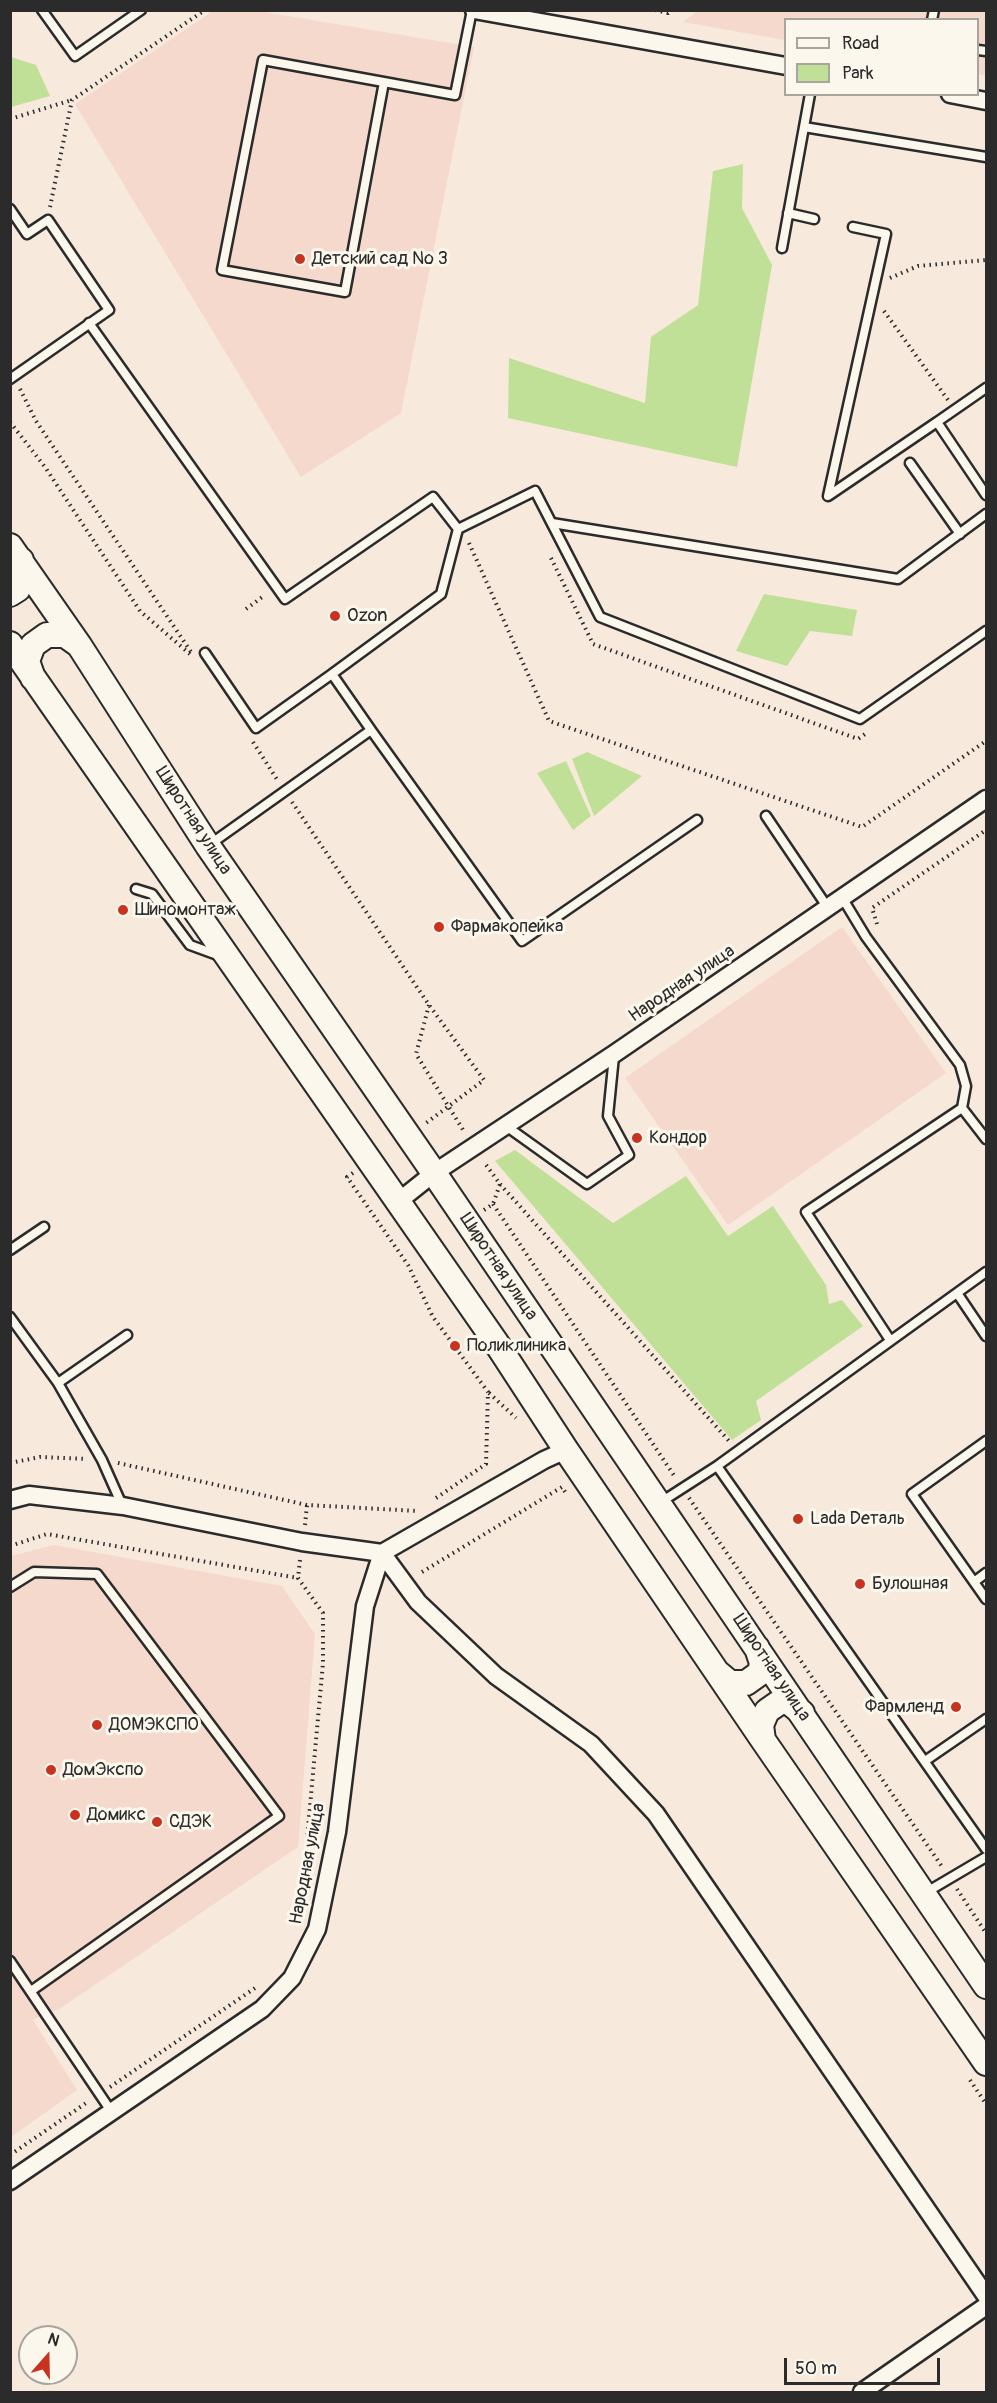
<!DOCTYPE html>
<meta charset="utf-8">
<style>
body{margin:0}
#map{position:relative;width:997px;height:2403px;overflow:hidden;background:#f8e9dd;font-family:Pangolin,sans-serif}
canvas{display:block}
.frame{position:absolute;inset:0;border:12px solid #2b2b2b;pointer-events:none}
.legend{position:absolute;left:784px;top:18px;width:195px;height:78px;box-sizing:border-box;background:#fbf7ec;border:2px solid #a8a59f;margin:0;padding:8px 10px;list-style:none;font-size:18px;color:#2b2b2b}
.legend li{display:flex;align-items:center;gap:12px;height:30px}
.legend b{width:30px;border:2px solid #a8a59f}
.north{position:absolute;left:18px;top:2325px;width:60px;height:60px;box-sizing:border-box;background:#fbf7ec;border:2px solid #a8a59f;border-radius:50%;rotate:20deg;font-size:16px;font-weight:700;line-height:24px;text-align:center;color:#2b2b2b}
.north::after{content:'';display:block;margin:auto;width:21px;height:27px;background:#c8321e;clip-path:polygon(50% 0,100% 100%,50% 72%,0 100%)}
.scale{position:absolute;left:784px;top:2358px;width:156px;height:27px;box-sizing:border-box;border:3px solid #2b2b2b;border-top:0;padding-left:8px;font-size:18px;line-height:21px;white-space:nowrap;color:#2b2b2b;-webkit-text-stroke:4px #fbf7ec;paint-order:stroke}
</style>
<div id="map">
<canvas width="997" height="2403"></canvas>
<div class="frame"></div>
<ul class="legend">
<li><b style="height:8px;background:#fbf7ec"></b>Road</li>
<li><b style="height:16px;background:#c0df97"></b>Park</li>
</ul>
<div class="north">N</div>
<div class="scale">50 m</div>
</div>
<script>
const context = document.querySelector('canvas').getContext('2d');
context.lineJoin = 'round';
function paint(path, color) { context.fillStyle = color; context.fill(path, 'evenodd'); }
const shape = rows => new Path2D(rows.map(r => 'M' + r).join(''));
function strokePath(path, color, width, dash) { context.strokeStyle = color; context.lineWidth = width; context.lineCap = dash ? 'butt' : 'round'; context.setLineDash(dash || []); context.stroke(path); }
function drawText(font, color, halo, rows, align = 'center') {
  context.font = font + ' Pangolin,sans-serif'; context.lineWidth = 6; context.setLineDash([]); context.textBaseline = 'middle'; context.strokeStyle = halo; context.fillStyle = color; for (const [text, x, y, turn = 0] of rows) {
    context.save(); context.translate(x, y); context.rotate((+turn || 0) * Math.PI / 180); context.textAlign = isNaN(turn) ? turn : align; if (halo) context.strokeText(text, 0, 0); context.fillText(text, 0, 0); context.restore();
  }
}
paint(shape([
 [699,10,986,11,986,76,978,74,978,20,786,20,785,40,683,22],
 [213,11,258,11,474,47,401,413,301,477,75,104],
 [842,927,946,1073,728,1225,625,1078],
 [54,1545,282,1586,315,1634,298,1847,61,2008,33,2020,77,2090,11,2137,11,1556]
]), '#f4d9cc');
paint(shape([
 [11,57,36,65,50,96,11,107],
 [743,164,742,208,772,265,737,467,508,418,509,358,645,403,651,337,698,305,713,171],
 [764,594,857,610,852,636,810,631,787,666,736,651],
 [587,752,642,776,594,816,572,759],
 [566,761,591,816,573,830,537,773],
 [515,1150,613,1223,686,1176,728,1236,773,1206,826,1285,829,1304,842,1300,863,1326,756,1401,761,1420,732,1440,495,1161]
]), '#c0df97');
const lane = shape([
 [42,10,75,56,141,10],
 [932,20,934,10],
 [978,50,986,51],
 [384,82,345,292,222,270,263,60,455,95,472,10],
 [804,127,986,157],
 [10,209,27,234,48,220,109,310,10,379],
 [788,213,814,219],
 [853,227,886,234,828,496,937,422],
 [782,248,810,94],
 [89,323,285,599,433,497,458,529,535,491,600,617,860,719,986,631],
 [986,388,937,422,986,495],
 [910,463,960,534],
 [552,523,898,579,986,514],
 [205,653,256,728,332,674],
 [371,730,332,674,441,594,458,529],
 [766,816,828,908],
 [209,845,371,730,522,941,697,820],
 [136,889,152,894,190,945,220,956],
 [843,899,866,937,960,1065,966,1086,962,1108],
 [506,1126,587,1184,629,1155,608,1116,614,1056],
 [10,1250,44,1227],
 [957,1293,986,1336],
 [10,1317,58,1383],
 [890,1340,806,1212,962,1108,986,1139],
 [986,1441,912,1494,986,1599],
 [717,1466,986,1849],
 [661,1502,717,1466,986,1272],
 [122,1505,102,1460,58,1383,127,1335],
 [974,1582,986,1573],
 [10,1587,34,1572,97,1574,279,1816,31,1991],
 [925,1761,986,1719],
 [925,1893,986,1857],
 [10,1961,111,2111]
]);
const street = shape([
 [474,10,786,66],
 [950,94,986,101],
 [399,1201,434,1173,614,1054,986,799],
 [10,1500,29,1495,123,1506,302,1542,382,1553,544,1460,566,1450],
 [382,1553,418,1602,496,1676,591,1744,656,1814,986,2296],
 [10,2181,262,2009,292,1978,317,1929,337,1832,365,1606,382,1553],
 [862,2392,986,2306]
]);
const secondary = shape([
 [10,546,79,645,208,846,434,1173,986,1986],
 [10,594,18,589,23,575,21,560],
 [10,644,495,1341,566,1450,763,1740,986,2063],
 [33,678,27,661,33,645,47,635,65,635,79,645],
 [718,1673,730,1683,746,1683,760,1673,762,1663,757,1648],
 [763,1740,761,1725,767,1711,780,1702,789,1702,802,1713]
]);
strokePath(lane, '#2b2b2b', 13);
strokePath(street, '#2b2b2b', 21);
strokePath(secondary, '#2b2b2b', 28);
strokePath(shape([
 [655,10,668,13,671,10],
 [10,119,72,100],
 [50,207,72,100,205,10],
 [890,278,918,266,986,260],
 [884,311,948,400],
 [20,389,36,421,191,652],
 [10,422,45,467,140,611,191,655],
 [469,543,549,721,862,827,986,741],
 [551,558,593,644,858,739,868,732],
 [246,609,265,595],
 [253,742,278,781],
 [292,802,429,1005,484,1080,426,1123],
 [877,924,872,908,986,830],
 [429,1005,416,1054,465,1133],
 [353,1173,347,1177,408,1265,433,1317,488,1392,486,1464,436,1498],
 [500,1184,729,1441],
 [493,1204,675,1477],
 [484,1210,493,1204,500,1184,484,1162],
 [489,1393,516,1418],
 [10,1463,40,1457,87,1459],
 [118,1463,307,1505,418,1511],
 [689,1498,943,1868],
 [305,1525,307,1505],
 [10,1546,47,1534,298,1578],
 [300,1560,298,1578,323,1613,323,1663,301,1906],
 [422,1572,562,1487,567,1495],
 [957,1889,986,1933],
 [970,2080,986,2104],
 [110,2087,255,1988],
 [10,2155,89,2101]
]), '#2b2b2b', 4, [1.5, 4.5]);
strokePath(lane, '#fbf7ec', 8);
strokePath(street, '#fbf7ec', 16);
strokePath(secondary, '#fbf7ec', 24);
for (const [x, y, r, color] of [
 [300,259,6,"#c8321e"],
 [335,616,6,"#c8321e"],
 [123,910,6,"#c8321e"],
 [439,927,6,"#c8321e"],
 [637,1138,6,"#c8321e"],
 [455,1346,6,"#c8321e"],
 [798,1519,6,"#c8321e"],
 [860,1584,6,"#c8321e"],
 [956,1707,6,"#c8321e"],
 [97,1725,6,"#c8321e"],
 [51,1770,6,"#c8321e"],
 [75,1815,6,"#c8321e"],
 [157,1822,6,"#c8321e"]
]) { const dot = new Path2D(); dot.arc(x, y, r, 0, 2 * Math.PI); context.fillStyle = color; context.fill(dot); strokePath(dot, '#fbf7ec', 2); }
drawText('18px', '#2b2b2b', '#fbf7ec', [
 ["Детский сад № 3",312,259],
 ["Ozon",347,616],
 ["Шиномонтаж",135,910],
 ["Фармакопейка",451,927],
 ["Кондор",649,1138],
 ["Поликлиника",467,1346],
 ["Lada Dеталь",810,1519],
 ["Булошная",872,1584],
 ["Фармленд",944,1707,"right"],
 ["ДОМЭКСПО",109,1725],
 ["ДомЭкспо",63,1770],
 ["Домикс",87,1815],
 ["СДЭК",169,1822]
], 'left');
drawText('18px', '#2b2b2b', '#fbf7ec', [
 ["Широтная улица",193,821,57],
 ["Народная улица",682,984,-34],
 ["Широтная улица",498,1267,56],
 ["Широтная улица",771,1668,56],
 ["Народная улица",308,1864,-79]
]);
</script>
